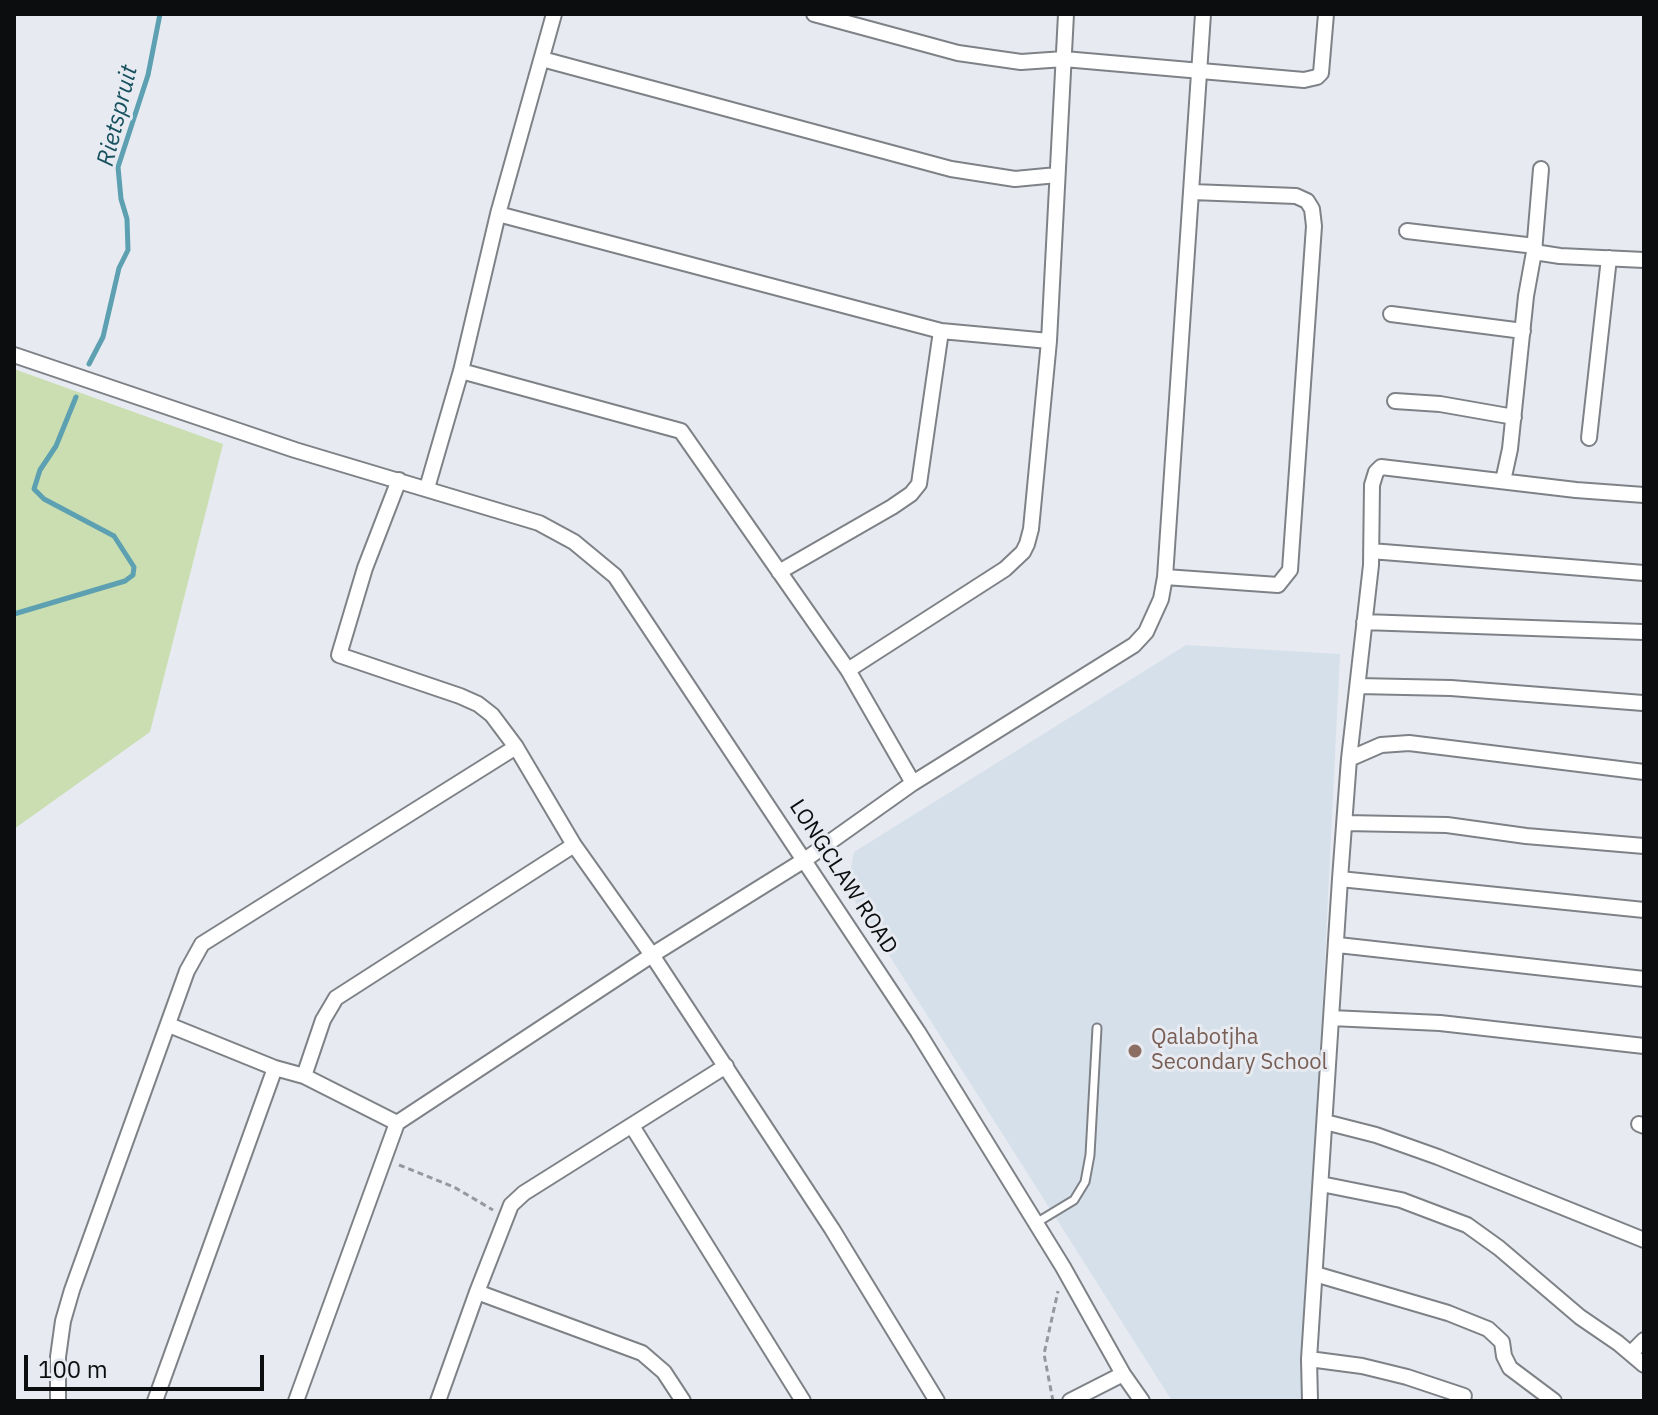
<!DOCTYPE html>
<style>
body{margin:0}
#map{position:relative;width:1658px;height:1415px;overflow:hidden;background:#e7ebf1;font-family:"IBM Plex Sans",sans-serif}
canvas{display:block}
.frame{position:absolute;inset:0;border:16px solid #0b0d0e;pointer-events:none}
.scale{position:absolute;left:24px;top:1355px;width:240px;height:36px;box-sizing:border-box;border:4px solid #0b0d0e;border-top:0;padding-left:10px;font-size:24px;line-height:28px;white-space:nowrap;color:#0b0d0e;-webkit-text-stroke:6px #e7ebf1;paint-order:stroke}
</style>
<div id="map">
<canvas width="1658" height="1415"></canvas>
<div class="frame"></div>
<div class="scale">100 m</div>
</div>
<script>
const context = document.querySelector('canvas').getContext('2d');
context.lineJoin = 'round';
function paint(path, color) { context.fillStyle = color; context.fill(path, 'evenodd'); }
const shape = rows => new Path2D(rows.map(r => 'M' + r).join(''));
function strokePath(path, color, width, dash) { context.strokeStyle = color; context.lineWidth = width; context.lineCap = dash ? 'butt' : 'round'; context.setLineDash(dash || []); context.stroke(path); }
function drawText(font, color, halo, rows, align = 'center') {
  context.font = font + ' "IBM Plex Sans",sans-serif'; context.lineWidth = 6; context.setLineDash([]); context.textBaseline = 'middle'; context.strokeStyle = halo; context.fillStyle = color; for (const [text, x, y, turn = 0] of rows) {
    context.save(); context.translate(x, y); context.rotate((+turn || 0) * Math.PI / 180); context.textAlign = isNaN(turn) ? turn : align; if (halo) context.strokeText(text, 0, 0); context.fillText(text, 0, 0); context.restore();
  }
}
paint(shape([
 [1186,645,1340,654,1303,1401,1172,1401,847,889,854,852]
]), '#d6e0ea');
paint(shape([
 [14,369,223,444,150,732,14,829]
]), '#cadeb2');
strokePath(shape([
 [89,364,103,337,119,268,128,250,127,219,121,199,118,167,148,75,160,14],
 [14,614,125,581,133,575,134,567,114,536,44,499,34,489,40,470,56,446,76,397]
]), '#5ca0b1', 5);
const service = shape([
 [1036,1223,1074,1200,1085,1182,1090,1155,1097,1028]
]);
const minor = shape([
 [814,14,958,53,1021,62,1064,59,1304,80,1317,77,1321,73,1326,14],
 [542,59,951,169,1015,179,1057,175],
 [498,214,941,331,1049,341],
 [1407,231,1535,246],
 [1534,252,1560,256,1644,260],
 [1391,314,1523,331],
 [14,355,295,450,539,523,574,542,615,576,918,1032,1063,1267,1123,1374,1142,1401],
 [461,371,681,431,848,670,913,783],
 [1395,401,1440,404,1514,417],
 [1589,438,1609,258],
 [399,480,365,568,339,655,460,696,478,704,492,715,516,747,574,845,652,955,832,1229,937,1401],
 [1503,481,1510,449,1526,296,1534,252,1541,169],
 [427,488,461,371,498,214,554,14],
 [1371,551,1644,573],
 [779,572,892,507,911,494,919,484,941,331],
 [1165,577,1278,585,1290,570,1314,226,1312,209,1307,201,1296,196,1192,192],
 [1364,622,1644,632],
 [848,670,1005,569,1023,552,1027,544,1031,529,1049,341,1066,14],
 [1358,686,1451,688,1643,703],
 [1349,759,1381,745,1409,743,1644,772],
 [1345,823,1447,825,1526,836,1644,846],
 [1340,879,1644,910],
 [1338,945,1644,979],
 [1331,1018,1440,1023,1644,1046],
 [169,1025,275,1068,304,1076],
 [1325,1122,1376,1135,1438,1157,1644,1240],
 [397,1123,304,1076,323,1020,336,998,574,845],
 [1639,1124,1644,1126],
 [632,1126,803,1401],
 [1321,1184,1401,1200,1467,1225,1499,1248,1580,1317,1618,1343,1644,1365],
 [1315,1274,1448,1313,1488,1329,1502,1342,1504,1356,1510,1368,1554,1401],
 [477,1292,642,1353,664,1372,683,1401],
 [1631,1353,1644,1340],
 [1309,1359,1362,1366,1407,1377,1464,1396],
 [58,1401,58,1357,63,1321,72,1290,187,971,202,944,516,747],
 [155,1401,275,1068],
 [296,1401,397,1123,652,955,806,859,913,783,1134,645,1146,632,1161,599,1165,577,1203,14],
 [438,1401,477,1292,511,1205,524,1193,726,1066],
 [1070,1401,1123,1374],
 [1310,1401,1309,1359,1340,879,1349,759,1371,565,1372,485,1376,472,1381,467,1576,490,1644,495]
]);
strokePath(service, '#7e8287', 11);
strokePath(minor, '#7e8287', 18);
strokePath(shape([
 [399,1165,454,1187,493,1210],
 [1053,1401,1044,1354,1058,1291]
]), '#95999d', 3, [6, 4]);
strokePath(service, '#fff', 7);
strokePath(minor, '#fff', 14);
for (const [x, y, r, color] of [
 [1135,1051,8,"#8d6e63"]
]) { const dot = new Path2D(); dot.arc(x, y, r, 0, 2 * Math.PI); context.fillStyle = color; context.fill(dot); strokePath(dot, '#e7ebf1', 3); }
drawText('22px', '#0b0d0e', '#e7ebf1', [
 ["LONGCLAW ROAD",843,877,57]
]);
drawText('22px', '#785e54', '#e7ebf1', [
 ["Qalabotjha",1151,1038],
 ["Secondary School",1151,1063]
], 'left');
drawText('italic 24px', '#17515e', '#e7ebf1', [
 ["Rietspruit",118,116,-76]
]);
</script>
